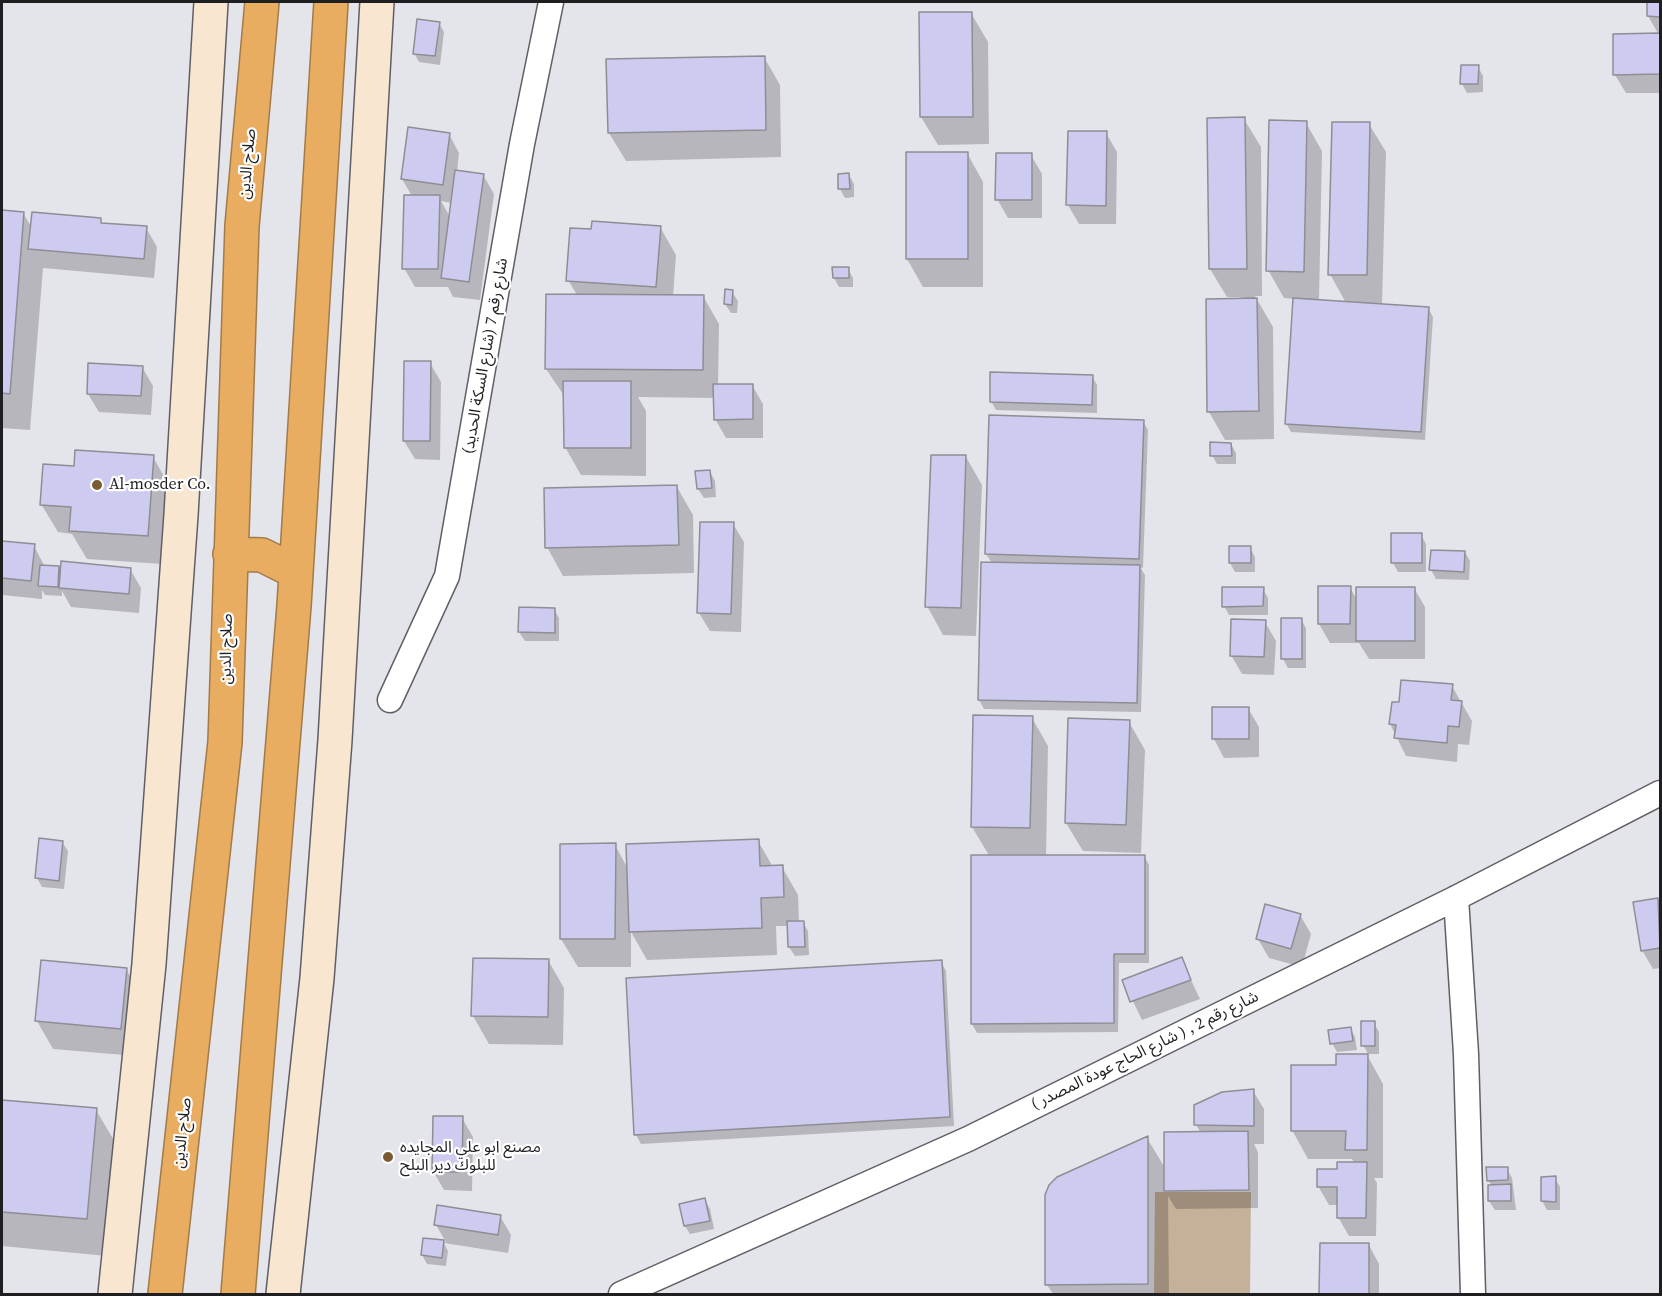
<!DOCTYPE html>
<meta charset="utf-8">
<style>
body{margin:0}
#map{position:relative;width:1662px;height:1296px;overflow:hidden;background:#e4e4eb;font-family:"Source Serif 4",serif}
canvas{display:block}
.frame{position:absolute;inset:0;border:3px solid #1f1f22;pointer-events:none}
</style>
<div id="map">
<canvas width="1662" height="1296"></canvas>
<div class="frame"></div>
</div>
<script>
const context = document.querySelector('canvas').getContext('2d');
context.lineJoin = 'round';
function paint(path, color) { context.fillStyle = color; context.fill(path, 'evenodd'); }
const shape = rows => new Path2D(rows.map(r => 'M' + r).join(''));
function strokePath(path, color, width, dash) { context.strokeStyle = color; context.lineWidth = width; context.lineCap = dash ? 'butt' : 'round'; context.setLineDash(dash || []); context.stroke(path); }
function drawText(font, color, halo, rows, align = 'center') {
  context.font = font + ' "Source Serif 4","Noto Sans Arabic",serif'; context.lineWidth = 4.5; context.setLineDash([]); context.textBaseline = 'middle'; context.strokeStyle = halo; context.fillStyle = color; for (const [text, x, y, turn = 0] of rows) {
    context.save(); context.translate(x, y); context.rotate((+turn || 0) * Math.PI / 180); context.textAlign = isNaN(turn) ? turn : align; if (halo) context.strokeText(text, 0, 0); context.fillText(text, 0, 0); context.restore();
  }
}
paint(shape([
 [1155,1192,1251,1192,1250,1294,1154,1294]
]), '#c5b199');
paint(shape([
 [1649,2,1660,2,1660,93,1626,93,1615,75,1659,35,1648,16],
 [971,13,988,42,989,144,938,145,921,117],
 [439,23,444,32,440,65,419,62,414,53],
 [764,57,780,85,781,157,626,161,609,133],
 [1478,67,1483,76,1483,92,1467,93,1462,84],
 [1244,119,1261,147,1262,296,1255,296,1273,327,1274,439,1225,440,1209,412,1241,297,1227,297,1210,269],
 [1306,123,1322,151,1319,301,1346,303,1330,274,1369,124,1386,152,1382,305,1428,308,1433,317,1425,440,1291,432,1286,423,1294,299,1284,298,1268,270],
 [1106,133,1117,152,1116,224,1079,224,1068,205],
 [449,134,459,153,457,172,483,175,494,194,480,300,453,297,448,287,415,287,404,268,412,196,402,179],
 [441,201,452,203,450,217],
 [967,153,983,182,983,287,923,287,907,259],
 [1031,155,1042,174,1042,218,1008,218,997,199],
 [849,175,854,184,854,197,845,198,840,189],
 [2,212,23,213,32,228,100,219,103,225,146,228,157,247,154,278,43,268,30,430,2,428],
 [660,227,676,255,673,296,703,296,719,324,718,386,752,385,763,404,763,438,726,438,715,419,715,398,638,397,646,411,646,476,581,475,565,447,565,397,546,369,577,295,568,280,592,231],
 [848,269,853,278,853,287,839,287,834,278],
 [732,292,738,301,737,313,731,313,725,304],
 [430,363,441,382,440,460,415,459,404,441],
 [142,367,153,386,151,415,99,412,88,394],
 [1092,376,1097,385,1097,413,996,410,991,401],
 [991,416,1143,421,1148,430,1143,568,1140,567,1145,575,1141,712,984,709,979,700,992,563,986,554],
 [1231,444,1236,453,1236,464,1217,464,1212,455],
 [153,457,169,485,163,564,87,559,72,534,58,532,41,504,75,468],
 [966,457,982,485,976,636,943,635,927,606],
 [710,472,715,481,716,497,704,498,698,489],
 [677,487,693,515,694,573,563,576,547,547],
 [733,524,744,542,741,632,710,631,699,613],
 [1421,535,1426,544,1426,572,1398,572,1393,563],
 [2,543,34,546,45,567,58,568,62,574,130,569,141,588,139,613,71,607,62,591,62,596,45,595,42,590,42,599,2,595],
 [1250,548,1255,557,1255,572,1235,572,1230,563],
 [1465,552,1470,561,1469,580,1436,579,1431,570],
 [1350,588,1358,601,1414,588,1425,607,1425,659,1369,659,1359,643,1330,643,1319,624],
 [1263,589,1268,598,1268,615,1229,615,1224,606],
 [554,609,559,618,559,641,525,641,519,632],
 [1301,619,1306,628,1306,668,1288,668,1283,659],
 [1265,622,1276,641,1274,675,1242,674,1231,655],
 [1452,686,1472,721,1469,745,1458,744,1457,762,1406,756,1390,724,1400,704],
 [1248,708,1259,727,1259,757,1224,758,1214,739],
 [1032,718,1048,746,1046,857,1144,856,1149,865,1149,963,1119,963,1118,1032,977,1033,972,1024,990,857,972,827],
 [1129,722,1145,750,1141,853,1083,851,1066,823],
 [758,841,773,867,782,867,798,895,799,922,803,922,808,931,809,955,795,956,789,947,789,926,776,926,777,955,647,960,631,932,631,967,578,967,561,939,615,845,628,869],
 [62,842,68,851,64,889,42,887,37,878],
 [1657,900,1660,905,1660,968,1653,969,1642,950],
 [1300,915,1311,934,1302,967,1269,958,1258,939],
 [1181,959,1200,999,1142,1020,1123,981],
 [548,960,564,988,563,1045,489,1044,473,1016],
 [941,962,946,971,954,1126,641,1144,636,1135],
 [126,969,142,997,136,1056,53,1049,37,1021],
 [1374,1023,1379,1032,1379,1054,1368,1054,1363,1045],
 [1350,1028,1355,1037,1357,1050,1337,1052,1332,1043],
 [1367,1055,1383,1084,1383,1178,1374,1178,1377,1183,1376,1236,1349,1236,1338,1217,1338,1205,1329,1205,1318,1186,1338,1170,1355,1164,1352,1159,1308,1159,1292,1130,1338,1066],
 [1253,1091,1264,1109,1264,1144,1254,1144,1258,1152,1258,1208,1176,1209,1168,1196,1169,1294,1053,1294,1047,1285,1147,1138,1165,1168,1201,1133,1196,1125],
 [2,1101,96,1110,118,1147,107,1256,2,1246],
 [462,1118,473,1137,472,1191,444,1190,433,1171],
 [1507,1169,1512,1178,1516,1210,1495,1210,1489,1201,1492,1186,1488,1180],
 [1555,1178,1560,1187,1560,1210,1547,1210,1542,1201],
 [705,1200,710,1209,714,1229,690,1234,685,1226],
 [500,1216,511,1235,508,1253,444,1243,448,1251,446,1266,427,1264,422,1255,424,1240,446,1242,436,1225],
 [1321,1245,1369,1245,1379,1264,1379,1294,1321,1294]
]), '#0003');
const building = shape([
 [1647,2,1660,2,1660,17,1647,16,1647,2],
 [919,12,972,12,973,117,920,117,919,12],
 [417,19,440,22,435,56,413,54,417,19],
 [1660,33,1660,74,1613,75,1613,34,1660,33],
 [765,56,766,130,608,133,606,59,765,56],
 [1461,65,1479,65,1478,84,1460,84,1461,65],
 [1245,117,1247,269,1209,269,1207,118,1245,117],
 [1269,120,1307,121,1304,272,1266,271,1269,120],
 [1332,122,1370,122,1367,275,1328,275,1332,122],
 [408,127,450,133,443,185,401,179,408,127],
 [1068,131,1107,131,1106,206,1066,205,1068,131],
 [906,152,968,152,968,259,906,259,906,152],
 [996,153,1032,153,1032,200,995,200,996,153],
 [455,170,484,174,469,282,441,278,455,170],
 [849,173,850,189,838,189,838,174,849,173],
 [404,195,440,195,438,269,402,269,404,195],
 [2,210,24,212,10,394,2,393,2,210],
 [32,212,101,218,101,223,147,226,144,259,28,249,32,212],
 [592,221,661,226,656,287,566,281,570,228,591,229,592,221],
 [832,267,849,267,849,278,833,278,832,267],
 [725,289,733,290,732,305,724,304,725,289],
 [546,294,704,295,703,370,545,369,546,294],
 [1257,298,1259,411,1207,412,1206,299,1257,298],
 [1293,298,1429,307,1421,432,1285,424,1293,298],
 [404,361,431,361,430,441,403,441,404,361],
 [88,363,143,366,141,396,87,394,88,363],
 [990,372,1093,375,1092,405,990,402,990,372],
 [563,381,631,381,631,448,564,448,563,381],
 [713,384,753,384,753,419,714,420,713,384],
 [989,415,1144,420,1139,559,985,554,989,415],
 [1210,442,1231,443,1232,456,1210,456,1210,442],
 [75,450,154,455,148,536,69,531,71,507,40,505,43,464,74,466,75,450],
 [931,455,966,455,961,608,925,607,931,455],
 [710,470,712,488,697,489,695,471,710,470],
 [677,485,679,545,545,548,544,488,677,485],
 [700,522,734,522,731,614,697,613,700,522],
 [1391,533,1422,533,1422,563,1391,563,1391,533],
 [2,541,35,544,31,581,2,578,2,541],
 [1229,546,1251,546,1251,563,1229,563,1229,546],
 [1431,550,1465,551,1464,572,1429,570,1431,550],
 [61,561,131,568,129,594,59,588,61,561],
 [981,562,1140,565,1137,703,978,700,981,562],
 [40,565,59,566,58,587,38,586,40,565],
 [1318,586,1351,586,1350,624,1318,624,1318,586],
 [1222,587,1264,587,1263,606,1222,607,1222,587],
 [1356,587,1415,587,1415,641,1356,641,1356,587],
 [519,607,555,608,555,633,518,632,519,607],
 [1281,618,1302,618,1302,659,1281,659,1281,618],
 [1231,619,1266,620,1264,657,1230,656,1231,619],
 [1401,680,1453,684,1451,700,1462,701,1459,727,1448,726,1447,743,1394,738,1396,725,1389,724,1392,702,1399,702,1401,680],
 [1212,707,1249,707,1249,739,1212,739,1212,707],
 [973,715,1033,716,1030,828,971,827,973,715],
 [1068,718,1130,720,1126,825,1065,823,1068,718],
 [39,838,63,841,59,881,35,878,39,838],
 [759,839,760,866,783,865,784,897,761,898,762,928,629,932,626,844,759,839],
 [616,843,615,939,560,939,560,844,616,843],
 [971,855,1145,855,1145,954,1114,954,1114,1023,971,1024,971,855],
 [1658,898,1660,948,1641,951,1633,902,1658,898],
 [1265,904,1301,914,1291,949,1256,939,1265,904],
 [787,921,804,921,805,947,788,947,787,921],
 [1182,957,1191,980,1130,1002,1122,980,1182,957],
 [473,958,549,959,548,1017,471,1016,473,958],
 [41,960,127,968,121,1029,35,1021,41,960],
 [942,960,950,1117,634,1135,626,978,942,960],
 [1361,1021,1375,1021,1375,1046,1361,1046,1361,1021],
 [1351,1027,1353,1041,1330,1044,1328,1030,1351,1027],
 [1336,1054,1368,1054,1367,1150,1345,1150,1346,1131,1291,1131,1291,1065,1336,1065,1336,1054],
 [1254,1089,1254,1126,1194,1125,1194,1105,1222,1092,1254,1089],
 [2,1100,97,1108,87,1219,2,1212,2,1100],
 [433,1116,463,1116,462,1172,432,1172,433,1116],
 [1248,1131,1249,1190,1164,1191,1164,1132,1248,1131],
 [1148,1136,1148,1284,1045,1285,1045,1195,1049,1185,1057,1177,1148,1136],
 [1337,1162,1367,1162,1366,1218,1337,1218,1337,1187,1317,1187,1317,1169,1337,1169,1337,1162],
 [1486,1167,1508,1167,1508,1180,1487,1181,1486,1167],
 [1556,1176,1556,1202,1541,1201,1541,1177,1556,1176],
 [1511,1184,1511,1201,1488,1201,1488,1185,1511,1184],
 [705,1198,710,1221,684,1226,679,1204,705,1198],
 [437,1205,501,1215,498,1235,434,1225,437,1205],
 [423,1238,444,1240,442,1258,421,1255,423,1238],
 [1320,1243,1369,1243,1369,1294,1319,1294,1320,1243]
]);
paint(building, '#cecbf0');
strokePath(building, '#8e8d94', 1.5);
const street = shape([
 [390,700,447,576,522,144,551,2],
 [1456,898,1466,1054,1473,1294],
 [621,1294,968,1139,1456,898,1660,793]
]);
const secondary = shape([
 [115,1294,149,964,181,515,211,2],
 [283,1294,317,978,335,740,377,2]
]);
const highway = shape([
 [230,554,262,555,296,572],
 [165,1294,225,742,242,226,262,2],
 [238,1294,294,606,331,2]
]);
strokePath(street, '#5f5f65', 27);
strokePath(secondary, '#5f5f65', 36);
strokePath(highway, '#a27b4b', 36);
strokePath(street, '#fff', 24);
strokePath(secondary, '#f8e6d0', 33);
strokePath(highway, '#e8ad61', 33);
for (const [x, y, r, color] of [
 [97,485,6,"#7b5b31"],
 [388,1157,6,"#7b5b31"]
]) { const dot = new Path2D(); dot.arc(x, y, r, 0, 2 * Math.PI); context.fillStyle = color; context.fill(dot); strokePath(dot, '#fff', 2); }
drawText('16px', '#1f1f22', '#fff', [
 ["صلاح الدين",248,164,-85],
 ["شارع رقم 7 (شارع السكة الحديد)",486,356,-80],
 ["صلاح الدين",227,649,-89],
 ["شارع رقم 2 , ( شارع الحاج عودة المصدر )",1145,1051,-26],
 ["صلاح الدين",183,1133,-84]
]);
drawText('16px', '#1f1f22', '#fff', [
 ["Al-mosder Co.",109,485],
 ["مصنع ابو علي المجايده",400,1148],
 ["للبلوك دير البلح",400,1166]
], 'left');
</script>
